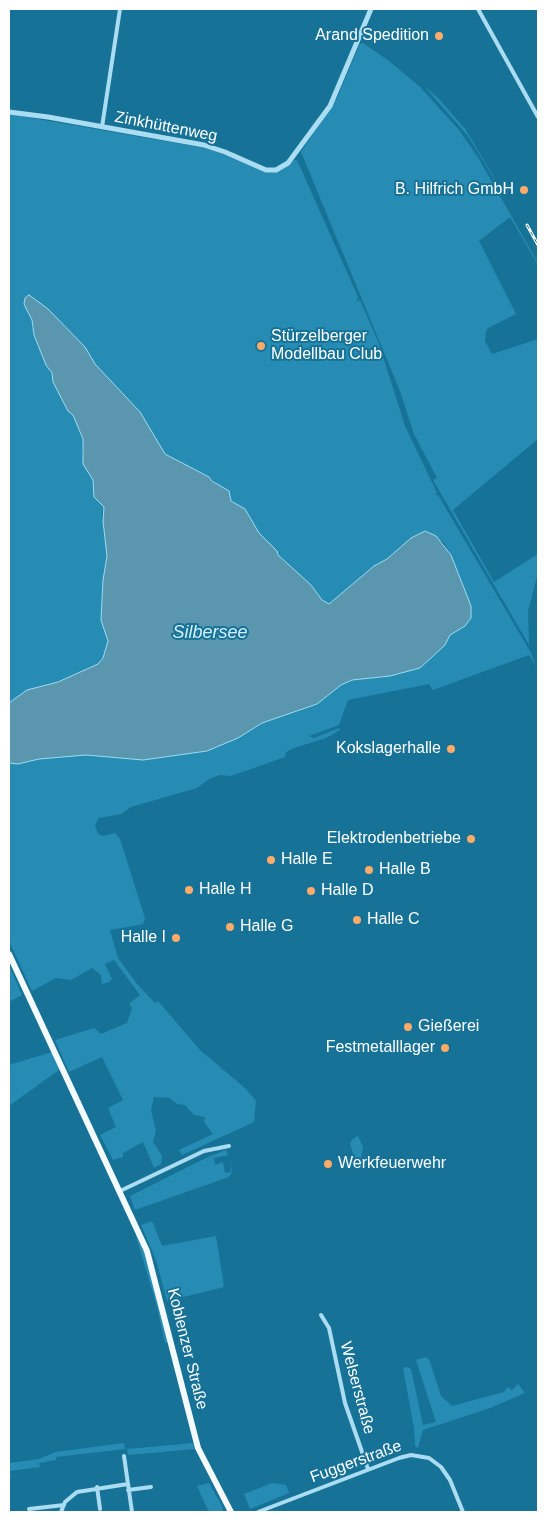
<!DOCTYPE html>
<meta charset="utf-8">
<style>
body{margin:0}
#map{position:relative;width:547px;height:1521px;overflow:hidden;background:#177297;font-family:Helvetica,sans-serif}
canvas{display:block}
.frame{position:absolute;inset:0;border:10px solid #fff;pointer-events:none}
</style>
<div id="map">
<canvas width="547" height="1521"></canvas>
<div class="frame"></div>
</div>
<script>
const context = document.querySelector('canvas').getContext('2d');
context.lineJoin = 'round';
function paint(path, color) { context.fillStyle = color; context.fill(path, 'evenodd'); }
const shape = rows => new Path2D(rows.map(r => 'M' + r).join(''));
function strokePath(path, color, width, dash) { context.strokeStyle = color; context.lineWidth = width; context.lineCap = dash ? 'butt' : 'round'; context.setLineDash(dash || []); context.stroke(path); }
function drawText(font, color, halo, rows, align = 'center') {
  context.font = font + ' Helvetica,sans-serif'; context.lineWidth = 4; context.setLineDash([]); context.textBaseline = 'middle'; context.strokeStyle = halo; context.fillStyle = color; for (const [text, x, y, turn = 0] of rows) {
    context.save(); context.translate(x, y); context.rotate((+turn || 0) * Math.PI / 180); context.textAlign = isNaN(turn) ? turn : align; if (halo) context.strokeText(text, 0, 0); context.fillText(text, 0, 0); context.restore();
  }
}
paint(shape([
 [363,43,389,61,420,87,459,130,479,159,538,263,538,265,510,217,479,241,516,314,488,328,486,331,485,341,492,354,538,339,538,439,453,510,494,582,538,554,538,573,528,611,529,645,433,480,437,478,414,434,400,391,301,152,337,98,360,44],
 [424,86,439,99,466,130,511,206,468,136],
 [9,114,210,149,266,172,281,170,294,160,297,160,358,297,356,302,360,300,379,344,405,426,437,493,435,495,438,495,531,653,536,666,529,655,433,690,429,684,348,700,339,725,309,736,314,738,339,728,340,730,326,738,294,748,286,752,285,757,231,776,220,775,209,779,197,788,131,807,122,814,99,818,95,825,98,834,103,836,115,833,120,839,145,918,143,924,139,925,110,930,118,958,137,984,155,1003,158,1001,200,1050,246,1089,256,1101,254,1122,182,1155,179,1150,213,1134,204,1122,205,1117,194,1115,185,1105,177,1104,169,1098,154,1097,151,1110,156,1131,153,1142,162,1156,161,1164,154,1168,143,1142,123,1153,123,1157,113,1160,100,1135,116,1127,108,1108,123,1100,102,1057,69,1072,55,1040,94,1028,101,1034,127,1023,132,1008,129,1004,140,995,114,960,105,964,112,979,109,982,102,984,101,975,92,968,71,980,56,978,32,991,9,941,9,763,18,764,39,759,86,755,143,760,207,751,238,738,262,723,317,704,341,685,352,680,390,676,420,668,445,645,450,635,471,614,471,606,451,555,444,543,426,531,411,538,387,559,374,566,329,604,322,600,311,585,278,555,277,551,259,533,245,509,231,501,220,486,209,477,165,454,140,412,95,364,85,347,33,297,31,316,34,335,46,365,52,374,53,382,68,411,73,415,83,439,82,454,88,473,93,480,93,490,104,507,102,512,107,556,103,580,101,620,108,641,103,658,98,664,58,682,27,690,9,703],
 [9,965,22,995,9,1002],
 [52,1052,59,1070,9,1106,9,1065],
 [358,1136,363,1147,360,1165,357,1167,350,1143,353,1139],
 [226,1150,228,1155,214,1158,215,1165,223,1162,225,1173,231,1172,229,1159,232,1172,229,1177,135,1210,130,1196,208,1157],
 [152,1221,162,1246,216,1236,224,1287,167,1301,156,1260,141,1225],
 [138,1235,145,1252,169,1342,165,1343,156,1303,136,1236],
 [426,1357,429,1359,441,1396,452,1406,504,1392,508,1387,512,1390,518,1384,525,1393,490,1408,423,1430,418,1448,415,1446,414,1428,403,1368,407,1367,411,1369,423,1425,436,1422,416,1360],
 [124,1443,125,1449,56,1457,56,1460,39,1463,40,1467,10,1471,11,1478,9,1478,9,1458,10,1463,39,1459,56,1452],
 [193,1443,195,1449,128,1455,127,1449],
 [209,1483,222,1506,223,1512,210,1512,207,1508,197,1486],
 [272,1483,286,1485,289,1493,250,1509,244,1494]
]), '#278cb3');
const water = shape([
 [29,295,48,309,85,347,95,364,140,412,165,454,209,477,212,481,229,491,231,501,245,509,259,533,277,551,278,555,311,585,322,600,329,604,374,566,387,559,411,538,425,531,436,536,451,555,471,606,471,618,465,626,450,635,445,645,420,668,390,676,352,680,341,685,317,704,262,723,238,738,207,751,143,760,86,755,39,759,18,764,9,763,9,703,27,690,58,682,98,664,103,658,108,641,101,620,103,580,107,556,103,521,104,507,94,497,93,480,83,464,83,439,73,415,68,411,53,382,52,373,46,365,34,335,32,320,24,304,25,298,29,295]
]);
paint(water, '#5a97af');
strokePath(water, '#9dddf3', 1);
strokePath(shape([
 [478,9,538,117],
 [102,127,120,9],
 [120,1191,204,1151,229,1146],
 [321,1315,329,1328,345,1403,368,1469],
 [124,1456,128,1484],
 [97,1487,100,1509],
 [128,1490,151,1487],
 [29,1509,64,1505],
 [61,1512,65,1502,77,1492,128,1484,132,1512],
 [258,1512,399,1458,411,1455,429,1458,441,1467,450,1480,463,1512]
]), '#aaddf1', 4);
strokePath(shape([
 [9,112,48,117,204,145,225,152,266,170,276,170,288,163,330,106,371,9]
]), '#aaddf1', 5);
strokePath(shape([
 [9,954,147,1251,198,1448,231,1512]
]), '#f4fbff', 6);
const rail = shape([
 [527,225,538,245]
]);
strokePath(rail, '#fff', 3);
strokePath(rail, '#177297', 1, [4]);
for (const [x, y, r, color] of [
 [439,36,5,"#ffab6a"],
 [524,190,5,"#ffab6a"],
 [261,346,5,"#ffab6a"],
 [451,749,5,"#ffab6a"],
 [471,839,5,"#ffab6a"],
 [271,860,5,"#ffab6a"],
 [369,870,5,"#ffab6a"],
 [189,890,5,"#ffab6a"],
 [311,891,5,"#ffab6a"],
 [357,920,5,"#ffab6a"],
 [230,927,5,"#ffab6a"],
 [176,938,5,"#ffab6a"],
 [408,1027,5,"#ffab6a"],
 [445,1048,5,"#ffab6a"],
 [328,1164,5,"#ffab6a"]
]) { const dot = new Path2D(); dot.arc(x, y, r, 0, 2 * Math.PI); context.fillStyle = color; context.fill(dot); strokePath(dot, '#177297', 2); }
drawText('16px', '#fff', '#177297', [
 ["Arand Spedition",429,36,"right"],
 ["B. Hilfrich GmbH",514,190,"right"],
 ["Stürzelberger",271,337],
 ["Modellbau Club",271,355],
 ["Kokslagerhalle",441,749,"right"],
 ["Elektrodenbetriebe",461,839,"right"],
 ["Halle E",281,860],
 ["Halle B",379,870],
 ["Halle H",199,890],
 ["Halle D",321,891],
 ["Halle C",367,920],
 ["Halle G",240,927],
 ["Halle I",166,938,"right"],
 ["Gießerei",418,1027],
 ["Festmetalllager",435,1048,"right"],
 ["Werkfeuerwehr",338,1164]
], 'left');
drawText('16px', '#fff', '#177297', [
 ["Zinkhüttenweg",166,127,11],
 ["Koblenzer Straße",187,1349,76],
 ["Welserstraße",357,1388,75],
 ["Fuggerstraße",356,1462,-20]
]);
drawText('italic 18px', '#d3f0fb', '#177297', [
 ["Silbersee",210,633]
]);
</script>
